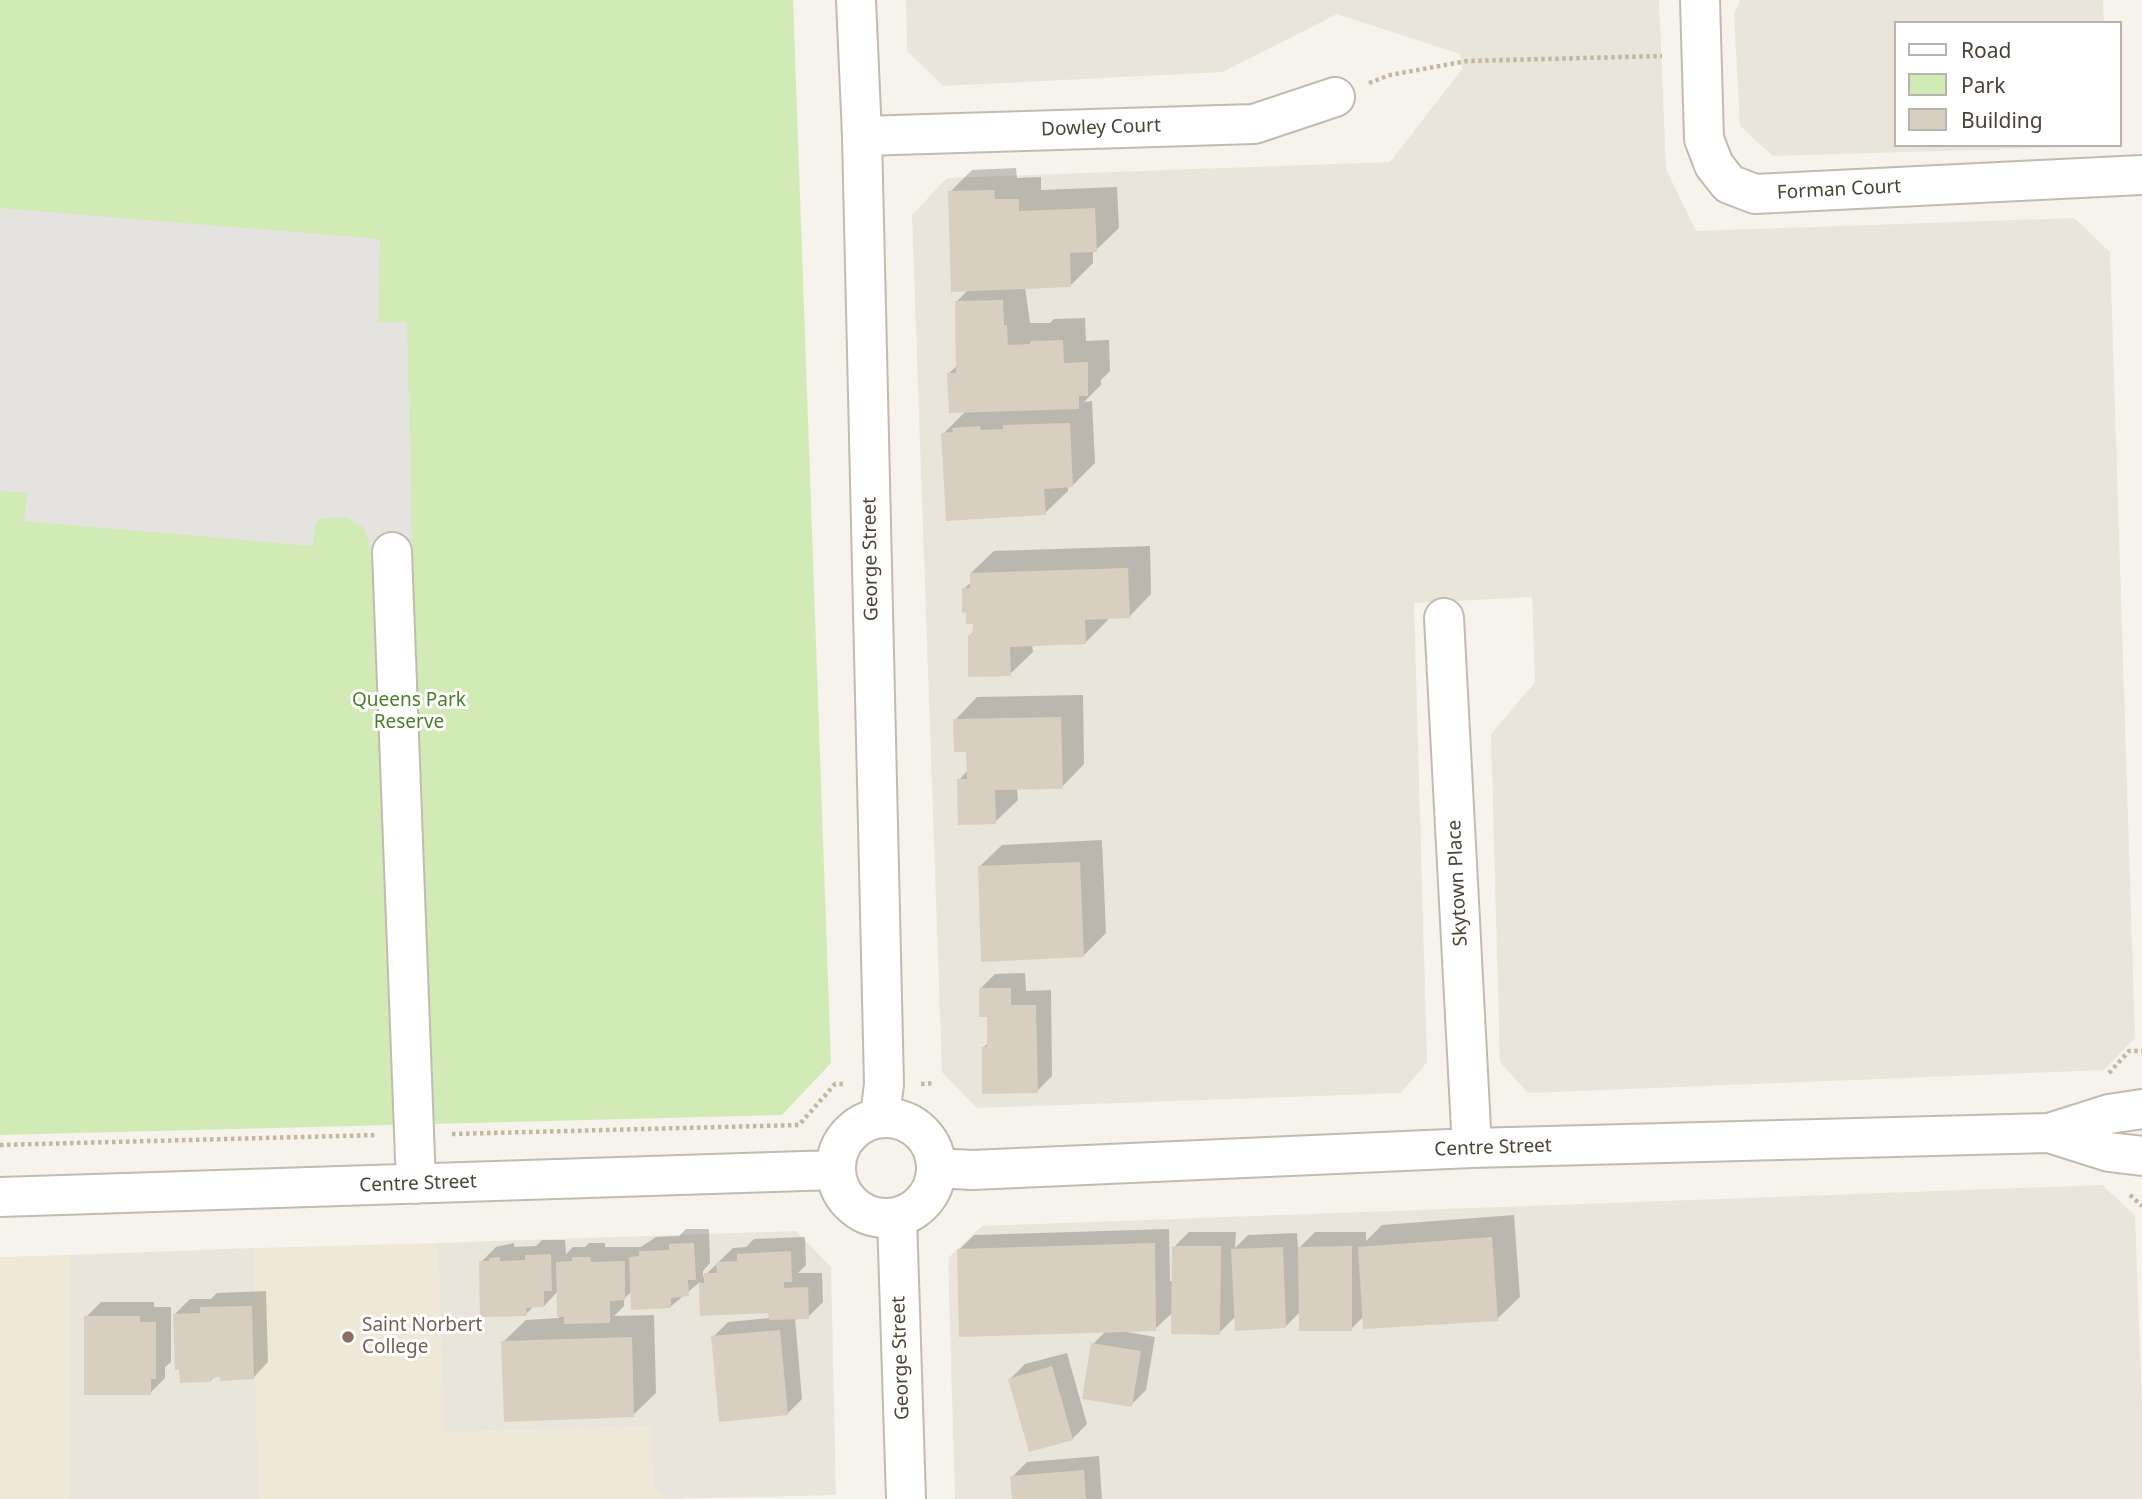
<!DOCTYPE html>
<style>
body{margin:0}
#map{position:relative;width:2142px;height:1499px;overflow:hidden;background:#f6f3ec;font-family:"Noto Sans",sans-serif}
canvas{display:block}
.legend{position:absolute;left:1894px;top:21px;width:228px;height:126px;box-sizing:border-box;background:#fff;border:2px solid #b7b4b0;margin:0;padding:9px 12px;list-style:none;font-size:21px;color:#4b4439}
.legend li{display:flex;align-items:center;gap:14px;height:35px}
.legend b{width:35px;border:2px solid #b7b4b0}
</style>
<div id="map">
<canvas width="2142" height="1499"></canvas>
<ul class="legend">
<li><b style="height:9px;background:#fff"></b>Road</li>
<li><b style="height:19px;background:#d2eab5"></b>Park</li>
<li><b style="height:19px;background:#d8cfc1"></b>Building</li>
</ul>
</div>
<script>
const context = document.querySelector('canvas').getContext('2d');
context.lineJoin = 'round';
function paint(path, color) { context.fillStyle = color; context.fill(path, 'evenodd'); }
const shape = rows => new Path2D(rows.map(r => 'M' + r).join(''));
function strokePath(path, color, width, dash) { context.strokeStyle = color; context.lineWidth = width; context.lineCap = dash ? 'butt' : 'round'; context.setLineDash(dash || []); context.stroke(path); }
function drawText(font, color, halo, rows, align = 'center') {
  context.font = font + ' "Noto Sans",sans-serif'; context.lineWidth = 6; context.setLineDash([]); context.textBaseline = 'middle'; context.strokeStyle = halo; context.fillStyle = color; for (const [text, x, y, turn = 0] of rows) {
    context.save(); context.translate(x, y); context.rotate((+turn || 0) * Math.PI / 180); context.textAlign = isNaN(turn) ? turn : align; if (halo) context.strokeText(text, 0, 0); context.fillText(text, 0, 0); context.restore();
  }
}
paint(shape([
 [906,0,1659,0,1666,169,1696,231,2074,218,2110,252,2135,1038,2104,1070,1528,1093,1500,1062,1491,734,1535,682,1532,597,1414,603,1427,1062,1401,1093,977,1108,942,1072,912,215,947,178,1390,162,1462,69,1460,54,1337,14,1223,72,943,86,907,51],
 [1740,0,2103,0,2104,23,1895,23,1895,145,2075,145,2073,147,1773,156,1740,126,1734,14],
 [2102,1185,2135,1215,2142,1407,2142,1499,955,1499,948,1258,982,1226],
 [796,1231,831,1267,836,1495,666,1499,653,1486,651,1426,444,1433,437,1243],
 [254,1248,259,1499,69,1499,70,1255]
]), '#eae5da');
paint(shape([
 [437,1243,444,1433,651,1426,653,1486,666,1499,259,1499,254,1248],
 [70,1255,69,1499,0,1499,0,1257]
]), '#efe8d6');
paint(shape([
 [0,0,793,0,831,1063,782,1115,0,1135]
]), '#d2eab5');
paint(shape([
 [0,208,380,239,378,322,407,322,412,549,370,552,369,540,363,527,346,517,318,519,314,528,313,546,24,521,27,493,0,491]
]), '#e5e3e0');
paint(shape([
 [1016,168,1017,178,1041,177,1041,190,1117,187,1119,228,1096,250,1093,250,1093,263,1070,286,1025,287,1030,323,1050,323,1054,319,1085,318,1086,341,1109,340,1110,371,1101,380,1101,385,1084,402,1092,401,1095,463,1073,485,1068,486,1068,491,1045,513,943,434,966,411,949,373,958,365,956,302,969,289,950,192,972,170],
 [1150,546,1151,594,1129,617,1108,617,1108,620,1085,643,1032,644,1033,652,1010,674,970,636,974,631,974,623,964,589,972,581,971,573,994,551],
 [1083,695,1084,764,1062,787,1017,788,1018,800,995,822,959,780,968,770,968,750,955,720,977,697],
 [1102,840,1106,933,1083,956,979,867,1002,845],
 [1025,973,1026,991,1051,990,1052,1076,1037,1091,983,1048,989,1042,988,1015,980,989,995,974],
 [1514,1215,1520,1297,1497,1319,1364,1316,1351,1329,1300,1312,1285,1327,1236,1316,1219,1333,1173,1312,1155,1329,1127,1330,1127,1332,1155,1337,1146,1390,1131,1405,1093,1344,1106,1331,959,1250,974,1235,1169,1229,1170,1281,1173,1281,1174,1247,1189,1232,1236,1232,1235,1248,1248,1235,1297,1233,1298,1249,1315,1232,1366,1232,1366,1241,1382,1225],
 [686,1229,709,1229,710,1263,703,1271,703,1277,733,1248,746,1247,754,1239,805,1237,806,1265,798,1273,822,1273,823,1302,808,1317,795,1318,802,1399,787,1414,713,1337,728,1322,770,1318,770,1311,702,1314,700,1282,670,1307,632,1291,624,1299,624,1306,614,1316,654,1315,656,1393,633,1415,503,1342,526,1320,559,1318,558,1291,544,1306,534,1306,526,1314,481,1262,496,1247,514,1243,514,1247,536,1246,542,1240,565,1240,566,1254,573,1247,585,1247,589,1243,605,1243,605,1247,641,1247,656,1237,679,1236],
 [266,1291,268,1362,253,1378,222,1375,215,1376,210,1381,175,1314,190,1299,211,1299,217,1293],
 [101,1302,154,1302,154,1307,171,1307,171,1362,165,1367,165,1378,150,1393,86,1317],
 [1067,1353,1087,1424,1072,1439,1010,1379,1025,1364],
 [1099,1456,1102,1499,1014,1499,1012,1477,1027,1462]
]), '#0003');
paint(shape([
 [994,190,995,199,1019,199,1019,211,1095,208,1097,252,1070,253,1071,287,951,292,948,191],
 [1003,300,1004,325,1007,325,1008,345,1030,344,1030,341,1063,340,1064,363,1088,362,1088,396,1079,396,1079,409,949,413,947,373,956,373,955,301],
 [1070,423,1073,487,1044,489,1046,515,946,521,941,433,953,432,952,428,980,426,981,430,1003,429,1003,425],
 [1128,568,1130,618,1085,620,1086,644,1010,647,1011,676,968,677,968,635,972,635,973,624,966,624,966,612,962,613,962,588,970,588,970,573],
 [1061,717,1063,789,995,790,996,824,958,825,957,779,967,779,966,752,954,752,953,719],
 [1080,862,1084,957,981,962,978,866],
 [979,988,1011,988,1011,1005,1036,1005,1038,1093,982,1094,982,1047,987,1047,987,1017,979,1017],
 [1492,1237,1498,1321,1363,1329,1358,1247],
 [694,1243,696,1280,688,1280,689,1296,671,1298,671,1308,631,1310,629,1257,639,1256,639,1251,669,1250,669,1244],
 [1155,1243,1156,1331,959,1337,957,1249],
 [1172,1246,1221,1246,1220,1335,1171,1334],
 [1352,1246,1352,1331,1299,1331,1298,1247],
 [1283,1247,1286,1328,1235,1331,1231,1249],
 [791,1251,792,1282,784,1282,784,1288,808,1287,809,1319,769,1320,768,1313,700,1316,699,1283,704,1283,704,1273,717,1273,716,1262,737,1261,737,1254],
 [551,1254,552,1291,544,1291,544,1307,526,1308,527,1316,480,1317,479,1261,489,1261,489,1258,500,1257,500,1261,525,1260,525,1255],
 [572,1257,590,1257,591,1262,625,1261,625,1300,610,1301,610,1323,564,1324,564,1317,557,1317,556,1262,572,1261],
 [252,1306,254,1379,220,1381,220,1377,211,1378,211,1382,180,1383,179,1370,175,1370,173,1314,200,1313,200,1307],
 [84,1316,140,1316,140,1322,156,1322,156,1379,151,1379,151,1395,84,1395],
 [780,1330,788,1415,719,1422,711,1336],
 [632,1337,634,1417,504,1422,501,1341],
 [1091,1343,1141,1351,1132,1407,1082,1399],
 [1052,1366,1073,1440,1029,1452,1008,1379],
 [1084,1470,1086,1499,1012,1499,1010,1476]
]), '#d8cfc1');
const minor = shape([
 [856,0,862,136,884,1084,880,1117],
 [1700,0,1704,139,1714,165,1729,184,1755,194,2142,175],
 [862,136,1254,124,1335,97],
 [392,552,416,1184],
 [1444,618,1472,1148],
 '836 1168a50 50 0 1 1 100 0a50 50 0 1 1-100 0Z',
 [2049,1133,2109,1152,2142,1156],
 [937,1168,972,1170,1472,1148,2049,1133,2109,1114,2142,1109],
 [0,1197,835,1170],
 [897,1217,906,1499]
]);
strokePath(minor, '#c2bbae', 42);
strokePath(shape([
 [1369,83,1390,75,1467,61,1662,56],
 [2109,1073,2129,1051,2142,1051],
 [921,1084,934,1083],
 [452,1134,799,1125,835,1084,846,1084],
 [0,1145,377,1135],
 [2130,1195,2142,1206]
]), '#c4b79f', 4.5, [3.5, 3.5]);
strokePath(minor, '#fff', 38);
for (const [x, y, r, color] of [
 [348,1337,7,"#8d6e63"]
]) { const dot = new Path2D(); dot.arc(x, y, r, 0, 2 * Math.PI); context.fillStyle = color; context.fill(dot); strokePath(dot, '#fff', 2.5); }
drawText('19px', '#4b4439', '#fff', [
 ["Dowley Court",1101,128,-2],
 ["Forman Court",1839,190,-3],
 ["George Street",871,559,-91],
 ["Skytown Place",1458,883,-93],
 ["Centre Street",1493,1148,-2],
 ["Centre Street",418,1184,-2],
 ["George Street",901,1358,-92]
]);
drawText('19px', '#4a7f2a', '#fff', [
 ["Queens Park",409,701],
 ["Reserve",409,723]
]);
drawText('19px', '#785e54', '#fff', [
 ["Saint Norbert",362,1326],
 ["College",362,1348]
], 'left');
</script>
